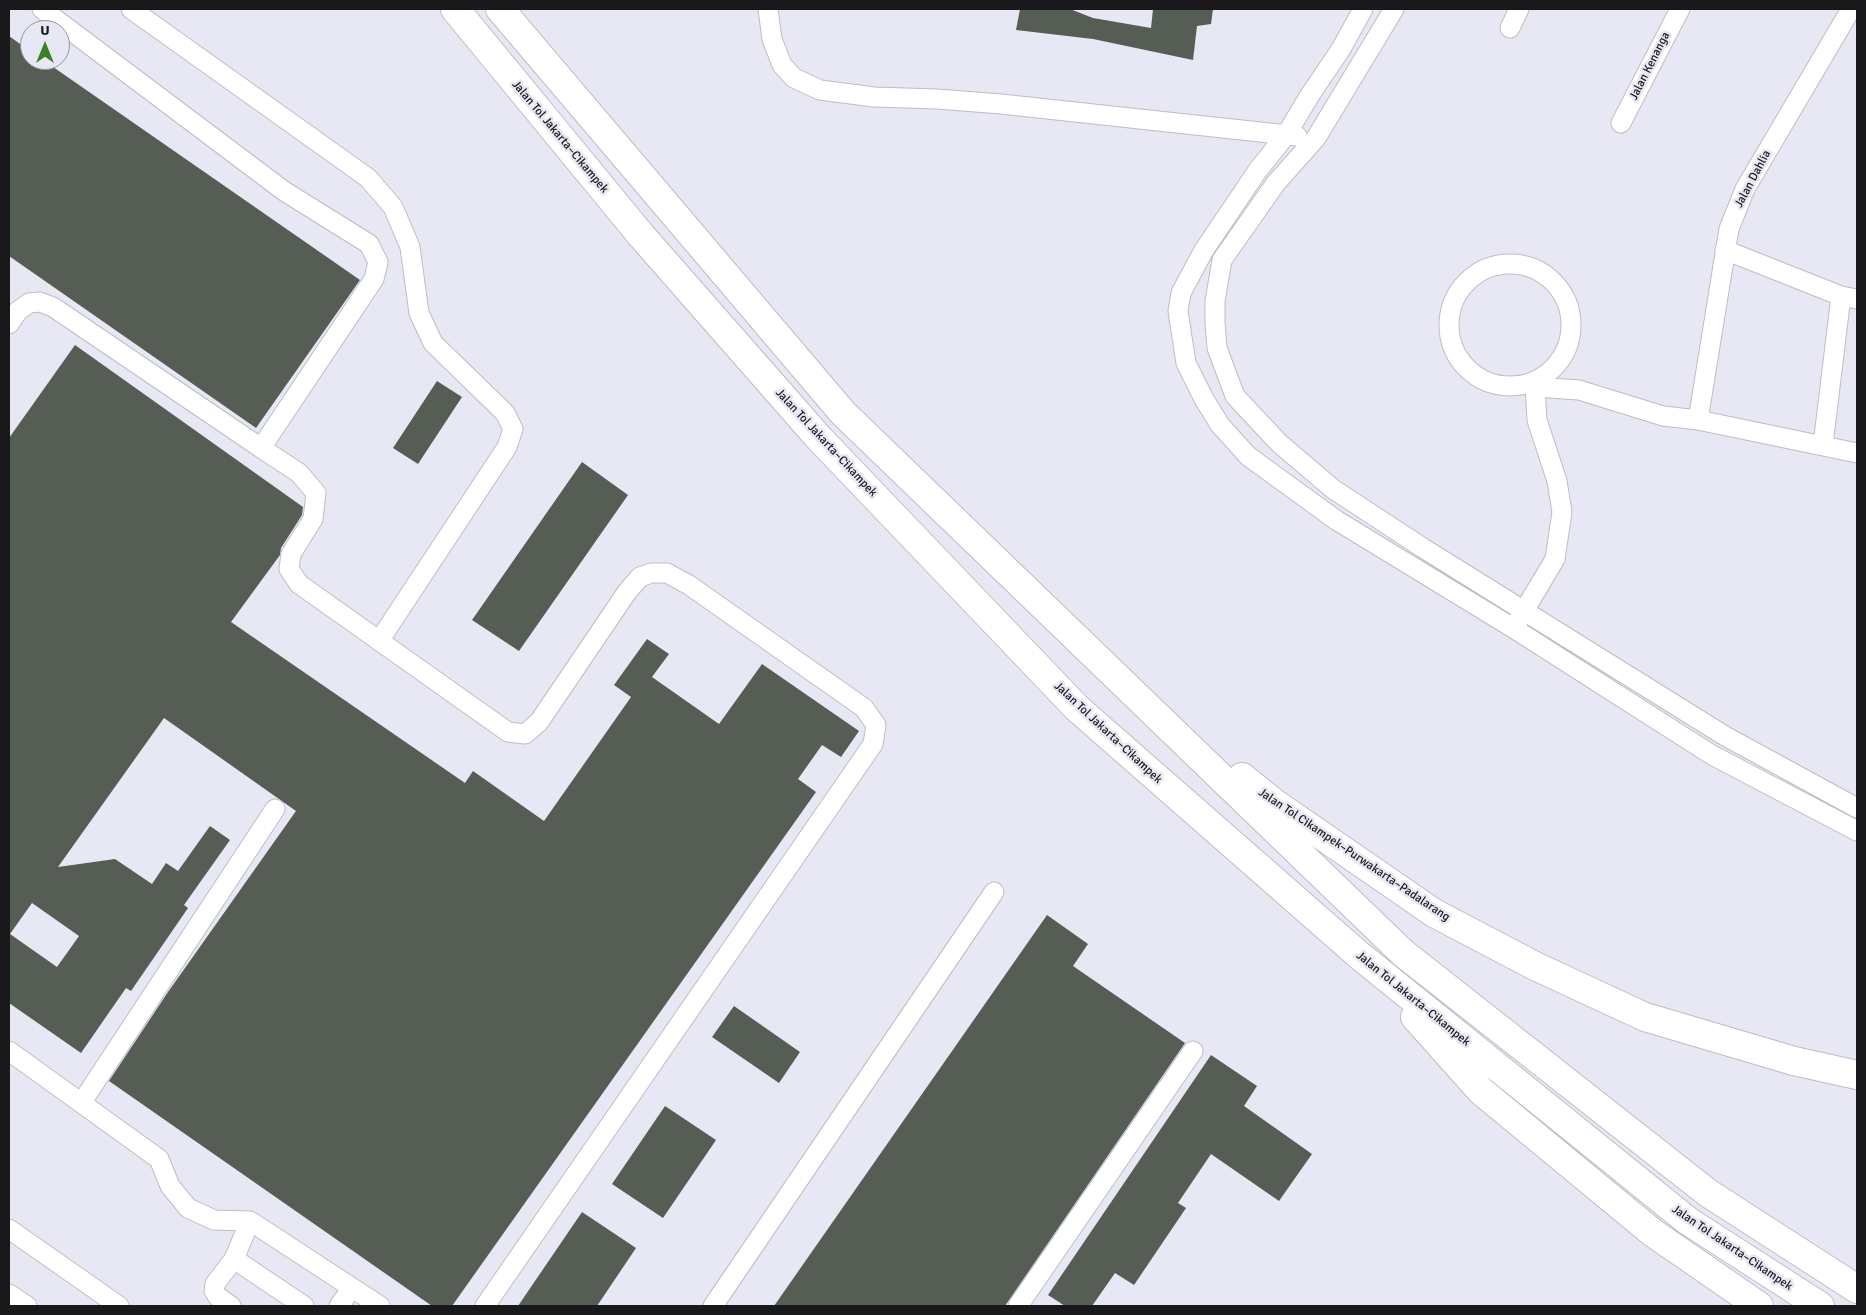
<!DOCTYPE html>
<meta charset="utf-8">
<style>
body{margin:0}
#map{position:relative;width:1866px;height:1315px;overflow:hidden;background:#e7e8f3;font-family:Signika,sans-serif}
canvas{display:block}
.frame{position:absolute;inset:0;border:10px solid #19191c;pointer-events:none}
.north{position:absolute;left:20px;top:20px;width:50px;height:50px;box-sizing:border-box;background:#e7e8f3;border:1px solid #95959d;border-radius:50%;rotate:0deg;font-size:14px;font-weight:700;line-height:20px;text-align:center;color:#19191c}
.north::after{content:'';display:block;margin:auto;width:18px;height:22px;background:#388127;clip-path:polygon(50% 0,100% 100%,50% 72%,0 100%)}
</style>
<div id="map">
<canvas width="1866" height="1315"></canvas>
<div class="frame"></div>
<div class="north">U</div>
</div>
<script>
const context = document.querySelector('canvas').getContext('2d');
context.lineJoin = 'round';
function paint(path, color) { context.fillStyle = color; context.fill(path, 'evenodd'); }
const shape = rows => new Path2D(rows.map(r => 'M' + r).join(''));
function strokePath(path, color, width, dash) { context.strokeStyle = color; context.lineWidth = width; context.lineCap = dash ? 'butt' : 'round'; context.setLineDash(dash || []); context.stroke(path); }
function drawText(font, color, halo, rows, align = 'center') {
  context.font = font + ' Signika,sans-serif'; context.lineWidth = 5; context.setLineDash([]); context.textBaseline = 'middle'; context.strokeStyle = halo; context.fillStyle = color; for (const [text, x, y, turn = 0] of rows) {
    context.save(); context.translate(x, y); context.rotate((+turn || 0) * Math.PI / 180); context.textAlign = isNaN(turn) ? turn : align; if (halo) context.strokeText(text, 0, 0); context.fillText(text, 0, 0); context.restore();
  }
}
paint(shape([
 [1020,9,1070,9,1093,18,1151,28,1153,9,1213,9,1211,24,1197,26,1193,60,1093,39,1016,30],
 [9,36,30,51,30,60,43,60,360,280,256,428,9,256],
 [75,345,303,507,302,515,281,548,280,555,231,622,465,783,473,771,544,821,631,697,614,685,647,639,669,654,652,677,719,724,762,664,859,731,841,757,822,745,798,779,816,792,452,1306,432,1306,109,1081,168,992,296,811,164,718,58,867,115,859,152,884,166,863,178,871,210,826,230,840,184,905,188,908,131,991,126,988,81,1053,9,1003,9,438],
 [32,903,79,936,57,967,10,934],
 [437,381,462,397,418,464,393,448],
 [582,462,628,495,519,651,472,620],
 [1047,915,1088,944,1073,966,1185,1043,1007,1303,1005,1306,774,1306],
 [734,1006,800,1052,779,1083,712,1037],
 [1211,1055,1257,1086,1244,1106,1312,1154,1279,1201,1211,1154,1178,1203,1186,1208,1134,1285,1115,1273,1092,1306,1065,1306,1048,1295],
 [665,1106,716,1140,663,1218,612,1184],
 [582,1212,636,1248,597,1306,518,1306]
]), '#565d55');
const minor = shape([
 [42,9,284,191,369,244,378,262,374,279,261,448,299,473,316,493,313,519,291,554,289,569,299,584,508,732,525,734,539,722,627,592,640,577,651,573,667,573,689,585,864,708,876,725,873,744,485,1306],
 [131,9,368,178,393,207,410,247,419,313,433,343,505,413,513,429,507,447,379,641],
 [768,9,772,39,782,65,794,78,820,90,874,97,937,99,1001,104,1297,136],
 [1363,9,1341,49,1310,95,1286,135,1258,170,1204,250,1181,293,1178,311,1186,363,1204,399,1220,425,1248,456,1336,520,1513,628,1712,755,1857,831],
 [1394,9,1316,138,1276,183,1222,260,1215,301,1215,322,1217,348,1235,396,1279,443,1333,489,1423,548,1725,736,1857,808],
 [1510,28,1519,9],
 [1621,123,1680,9],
 [1725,250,1841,296,1857,299],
 '1449 325a61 61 0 1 1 122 0a61 61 0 1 1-122 0Z',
 [9,324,18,311,29,303,40,302,53,307,261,448],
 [1698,420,1729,229,1745,189,1851,9],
 [1823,445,1841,296],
 [1518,621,1555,559,1562,512,1557,481,1537,420,1535,387,1579,390,1663,416,1698,420,1857,453],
 [9,1051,159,1159,170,1186,188,1208,214,1220,250,1221,380,1306],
 [82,1102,275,809],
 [9,1229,119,1306],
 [234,1259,304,1306],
 [9,1294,27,1306],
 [231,1306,218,1297,214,1291,215,1284,234,1259,250,1221],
 [339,1306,352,1288],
 [713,1306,994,892],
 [1018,1306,1193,1051]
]);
const highway = shape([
 [455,9,640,234,818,437,1077,708,1360,956,1688,1221,1820,1306],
 [500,9,843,413,1403,953,1708,1193,1857,1289],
 [1242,777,1273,802,1434,913,1535,966,1645,1017,1794,1061,1857,1075],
 [1415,1017,1481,1091,1653,1233,1759,1306]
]);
strokePath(minor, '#bdbdc7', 21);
strokePath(highway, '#bdbdc7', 30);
strokePath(minor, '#fff', 19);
strokePath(highway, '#fff', 28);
drawText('12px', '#19191c', '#e7e8f3', [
 ["Jalan Kenanga",1650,66,-63],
 ["Jalan Tol Jakarta–Cikampek",560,137,50],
 ["Jalan Dahlia",1753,179,-62],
 ["Jalan Tol Jakarta–Cikampek",826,443,47],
 ["Jalan Tol Jakarta–Cikampek",1108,733,43],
 ["Jalan Tol Cikampek–Purwakarta–Padalarang",1354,855,34],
 ["Jalan Tol Jakarta–Cikampek",1413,999,39],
 ["Jalan Tol Jakarta–Cikampek",1732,1248,34]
]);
</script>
